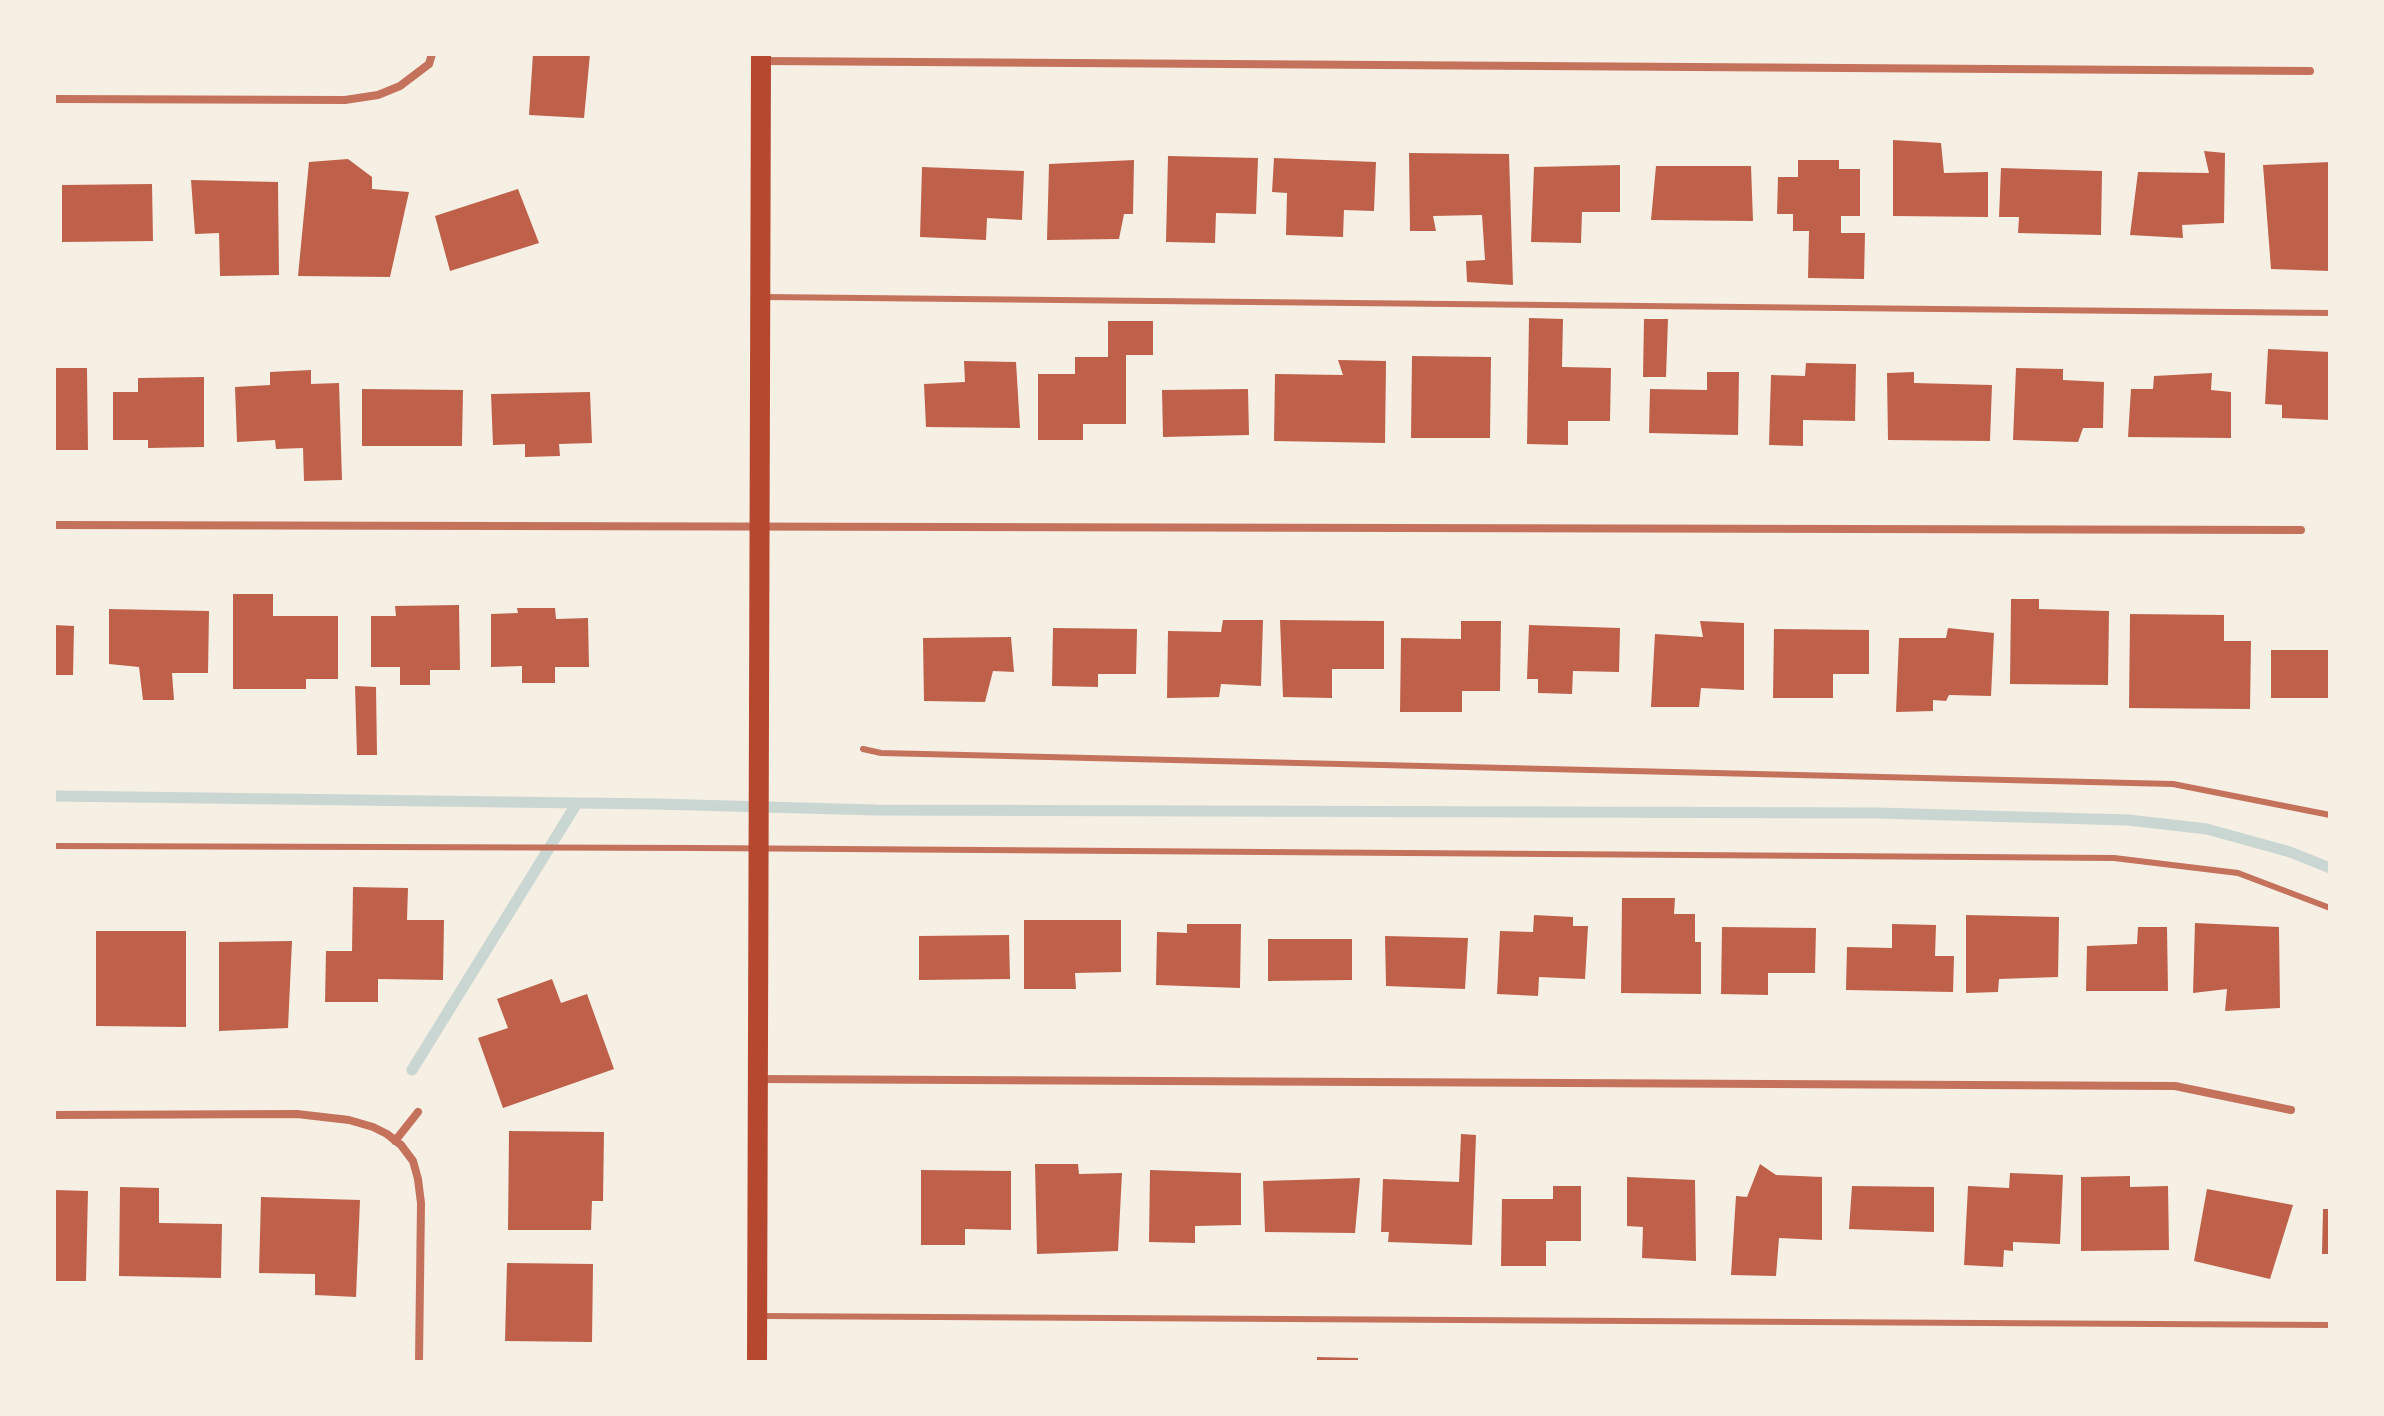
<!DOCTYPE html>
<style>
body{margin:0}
#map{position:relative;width:2384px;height:1416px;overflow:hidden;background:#f6efe4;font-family:"Nunito Sans",sans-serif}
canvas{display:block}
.frame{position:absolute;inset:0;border:56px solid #f6efe4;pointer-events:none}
</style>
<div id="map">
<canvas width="2384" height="1416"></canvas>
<div class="frame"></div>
</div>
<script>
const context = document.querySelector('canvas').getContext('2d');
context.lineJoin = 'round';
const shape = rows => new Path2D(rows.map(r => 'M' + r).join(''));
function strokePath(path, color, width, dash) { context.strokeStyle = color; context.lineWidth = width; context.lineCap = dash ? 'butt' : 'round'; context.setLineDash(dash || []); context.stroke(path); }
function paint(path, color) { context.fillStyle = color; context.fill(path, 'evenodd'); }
strokePath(shape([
 [54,796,656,804,875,810,1877,813,2128,820,2207,829,2290,852,2330,868],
 [412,1070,577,803]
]), '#c9d6d2', 11);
paint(shape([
 [533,54,590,54,584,118,529,115],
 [1893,140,1941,143,1944,173,1988,172,1988,217,1893,216],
 [2204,151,2225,153,2224,223,2182,225,2183,238,2130,235,2138,172,2209,173],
 [1409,153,1509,154,1513,285,1467,282,1466,261,1485,260,1482,215,1433,216,1436,231,1410,231],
 [1168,156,1258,158,1256,214,1216,213,1215,243,1166,242],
 [1274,158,1376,162,1374,211,1344,210,1343,237,1286,235,1287,193,1272,192],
 [348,159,372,177,372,189,409,192,390,277,298,276,309,162],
 [1134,160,1133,214,1124,214,1119,239,1047,240,1049,164],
 [1798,160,1839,160,1839,169,1860,169,1860,216,1841,216,1841,233,1865,233,1864,279,1808,278,1809,231,1793,231,1793,214,1777,214,1778,177,1798,177],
 [2330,162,2330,271,2271,269,2263,165],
 [1620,165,1620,212,1582,212,1581,243,1531,242,1534,167],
 [1656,166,1751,166,1753,221,1651,220],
 [922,167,1024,171,1022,220,987,218,986,240,920,237],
 [2001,168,2102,171,2101,235,2018,233,2019,217,1999,217],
 [191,180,278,182,279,275,220,276,219,233,195,234],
 [152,184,153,241,62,242,62,185],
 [518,189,539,243,450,271,435,216],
 [1529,318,1563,319,1562,367,1611,368,1610,421,1568,421,1568,445,1527,444],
 [1644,319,1668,319,1666,377,1643,377],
 [1108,321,1153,321,1153,355,1126,355,1126,424,1083,424,1083,440,1038,440,1038,374,1075,374,1075,357,1108,357],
 [2268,349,2330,352,2330,420,2282,418,2282,405,2265,404],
 [1412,356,1491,357,1490,438,1411,438],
 [1338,360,1386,361,1385,443,1274,441,1275,374,1343,375],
 [964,361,1016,362,1020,428,926,427,924,384,965,382],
 [1806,363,1856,364,1855,421,1803,420,1803,446,1769,445,1771,375,1805,376],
 [54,368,87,368,88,450,54,450],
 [2016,368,2063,369,2063,380,2104,382,2103,428,2083,428,2078,442,2013,440],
 [311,370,311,384,339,383,342,480,304,481,303,448,276,449,275,440,237,442,235,387,270,385,270,372],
 [1707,372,1739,372,1738,435,1649,433,1650,389,1707,390],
 [1914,372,1914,383,1992,385,1990,441,1888,440,1887,373],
 [2212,373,2211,390,2231,392,2231,438,2128,437,2131,389,2153,389,2154,376],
 [204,377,204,447,148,448,148,440,113,440,113,392,138,392,138,378],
 [362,389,463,390,462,446,362,446],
 [1248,389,1249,435,1163,437,1162,390],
 [590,392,592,443,559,444,560,456,525,457,525,444,493,445,491,394],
 [233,594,273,594,273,616,338,616,338,679,306,679,306,689,233,689],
 [2011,599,2039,599,2039,609,2109,611,2108,685,2010,684],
 [459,605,460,670,430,670,430,685,400,685,400,667,371,667,371,616,396,616,395,606],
 [517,608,555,608,556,619,588,618,589,667,555,667,555,683,522,683,522,666,491,667,491,614,518,613],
 [109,609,209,611,208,673,172,673,174,700,143,700,139,667,109,664],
 [2130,614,2224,615,2224,641,2251,641,2250,709,2129,708],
 [1223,620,1263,620,1261,686,1221,684,1219,697,1167,698,1168,631,1221,632],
 [1280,620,1384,621,1384,669,1332,669,1332,698,1283,697],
 [1461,621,1501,621,1500,691,1462,691,1462,712,1400,712,1401,638,1461,639],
 [1700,621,1744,623,1744,690,1701,688,1699,707,1651,707,1655,634,1703,637],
 [54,625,74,626,73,675,54,675],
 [1529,625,1620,628,1619,672,1573,671,1572,694,1538,693,1538,679,1527,679],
 [1053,628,1137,629,1136,674,1098,674,1098,687,1052,686],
 [1948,628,1994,633,1991,696,1949,695,1946,701,1933,700,1933,711,1896,712,1899,638,1946,638],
 [1774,629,1869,630,1869,674,1833,674,1833,698,1773,698],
 [1011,637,1014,672,993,671,985,702,924,701,923,638],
 [2271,650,2330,650,2330,698,2271,698],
 [355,686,376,687,377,755,357,755],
 [353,887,408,888,407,920,444,920,443,980,378,979,378,1002,325,1002,326,951,352,951],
 [1622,898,1675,898,1674,914,1695,914,1695,942,1701,942,1701,994,1621,993],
 [1534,915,1573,917,1573,926,1588,926,1585,979,1539,977,1538,996,1497,994,1500,931,1533,932],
 [1966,915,2059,917,2058,977,1999,979,1998,992,1966,993],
 [1024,920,1121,920,1121,972,1075,973,1076,989,1024,989],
 [2195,923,2279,927,2280,1008,2225,1011,2227,989,2193,993],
 [1187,924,1241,924,1240,988,1156,985,1157,932,1187,933],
 [1892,924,1936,925,1935,956,1954,956,1953,992,1846,990,1847,947,1892,948],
 [1722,927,1816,928,1815,973,1768,973,1768,995,1721,994],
 [2138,927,2167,927,2168,991,2086,991,2087,946,2137,944],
 [96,931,186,931,186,1027,96,1026],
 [1009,935,1010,979,919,980,919,936],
 [1385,936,1468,938,1465,989,1386,986],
 [1268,939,1352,939,1352,980,1268,981],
 [292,941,288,1028,219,1031,219,942],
 [552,979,561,1003,587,994,614,1069,503,1108,478,1038,508,1028,497,999],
 [509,1131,604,1132,603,1201,592,1201,591,1230,508,1230],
 [1461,1134,1476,1135,1472,1245,1388,1242,1389,1232,1381,1232,1383,1179,1459,1182],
 [1035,1164,1078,1164,1079,1174,1122,1173,1118,1251,1037,1254],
 [1760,1164,1776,1175,1822,1177,1822,1240,1779,1238,1776,1276,1731,1275,1736,1196,1747,1197],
 [921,1170,1011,1171,1011,1230,965,1229,965,1245,921,1245],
 [1150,1170,1241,1173,1241,1225,1195,1226,1195,1243,1149,1242],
 [2010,1173,2063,1175,2060,1244,2013,1242,2013,1251,2004,1250,2003,1267,1964,1265,1968,1186,2009,1188],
 [2130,1176,2130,1187,2168,1186,2169,1250,2081,1251,2081,1177],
 [1627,1177,1695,1180,1696,1261,1642,1258,1643,1227,1627,1226],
 [1360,1178,1355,1233,1265,1232,1263,1181],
 [1553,1186,1581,1186,1581,1241,1546,1241,1546,1266,1501,1266,1502,1199,1553,1199],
 [1852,1186,1934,1187,1934,1232,1849,1229],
 [120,1187,159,1188,159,1223,222,1224,221,1278,119,1276],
 [2207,1189,2293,1205,2270,1279,2194,1261],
 [54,1190,88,1191,86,1281,54,1281],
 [261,1197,360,1200,356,1297,315,1295,315,1274,259,1273],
 [2323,1209,2330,1209,2330,1254,2322,1254],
 [507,1263,593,1264,592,1342,505,1341],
 [1317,1357,1358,1358,1358,1362,1317,1362]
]), '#bf614a');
strokePath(shape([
 [764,297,2330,313],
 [863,749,881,753,2173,784,2330,815],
 [54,846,700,848,2114,858,2238,873,2330,908],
 [762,1316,2330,1325]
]), '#c5725c', 6);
strokePath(shape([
 [763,61,2310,71],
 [54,99,345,100,378,95,400,86,429,64,432,54],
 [54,525,2301,530],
 [758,1079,2175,1086,2291,1110],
 [54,1115,297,1114,349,1120,373,1127,387,1134,401,1145,413,1161,418,1179,421,1203,419,1362],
 [395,1141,418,1112]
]), '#c5725c', 8);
strokePath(shape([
 [757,1362,761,54]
]), '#b5482f', 20);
</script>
